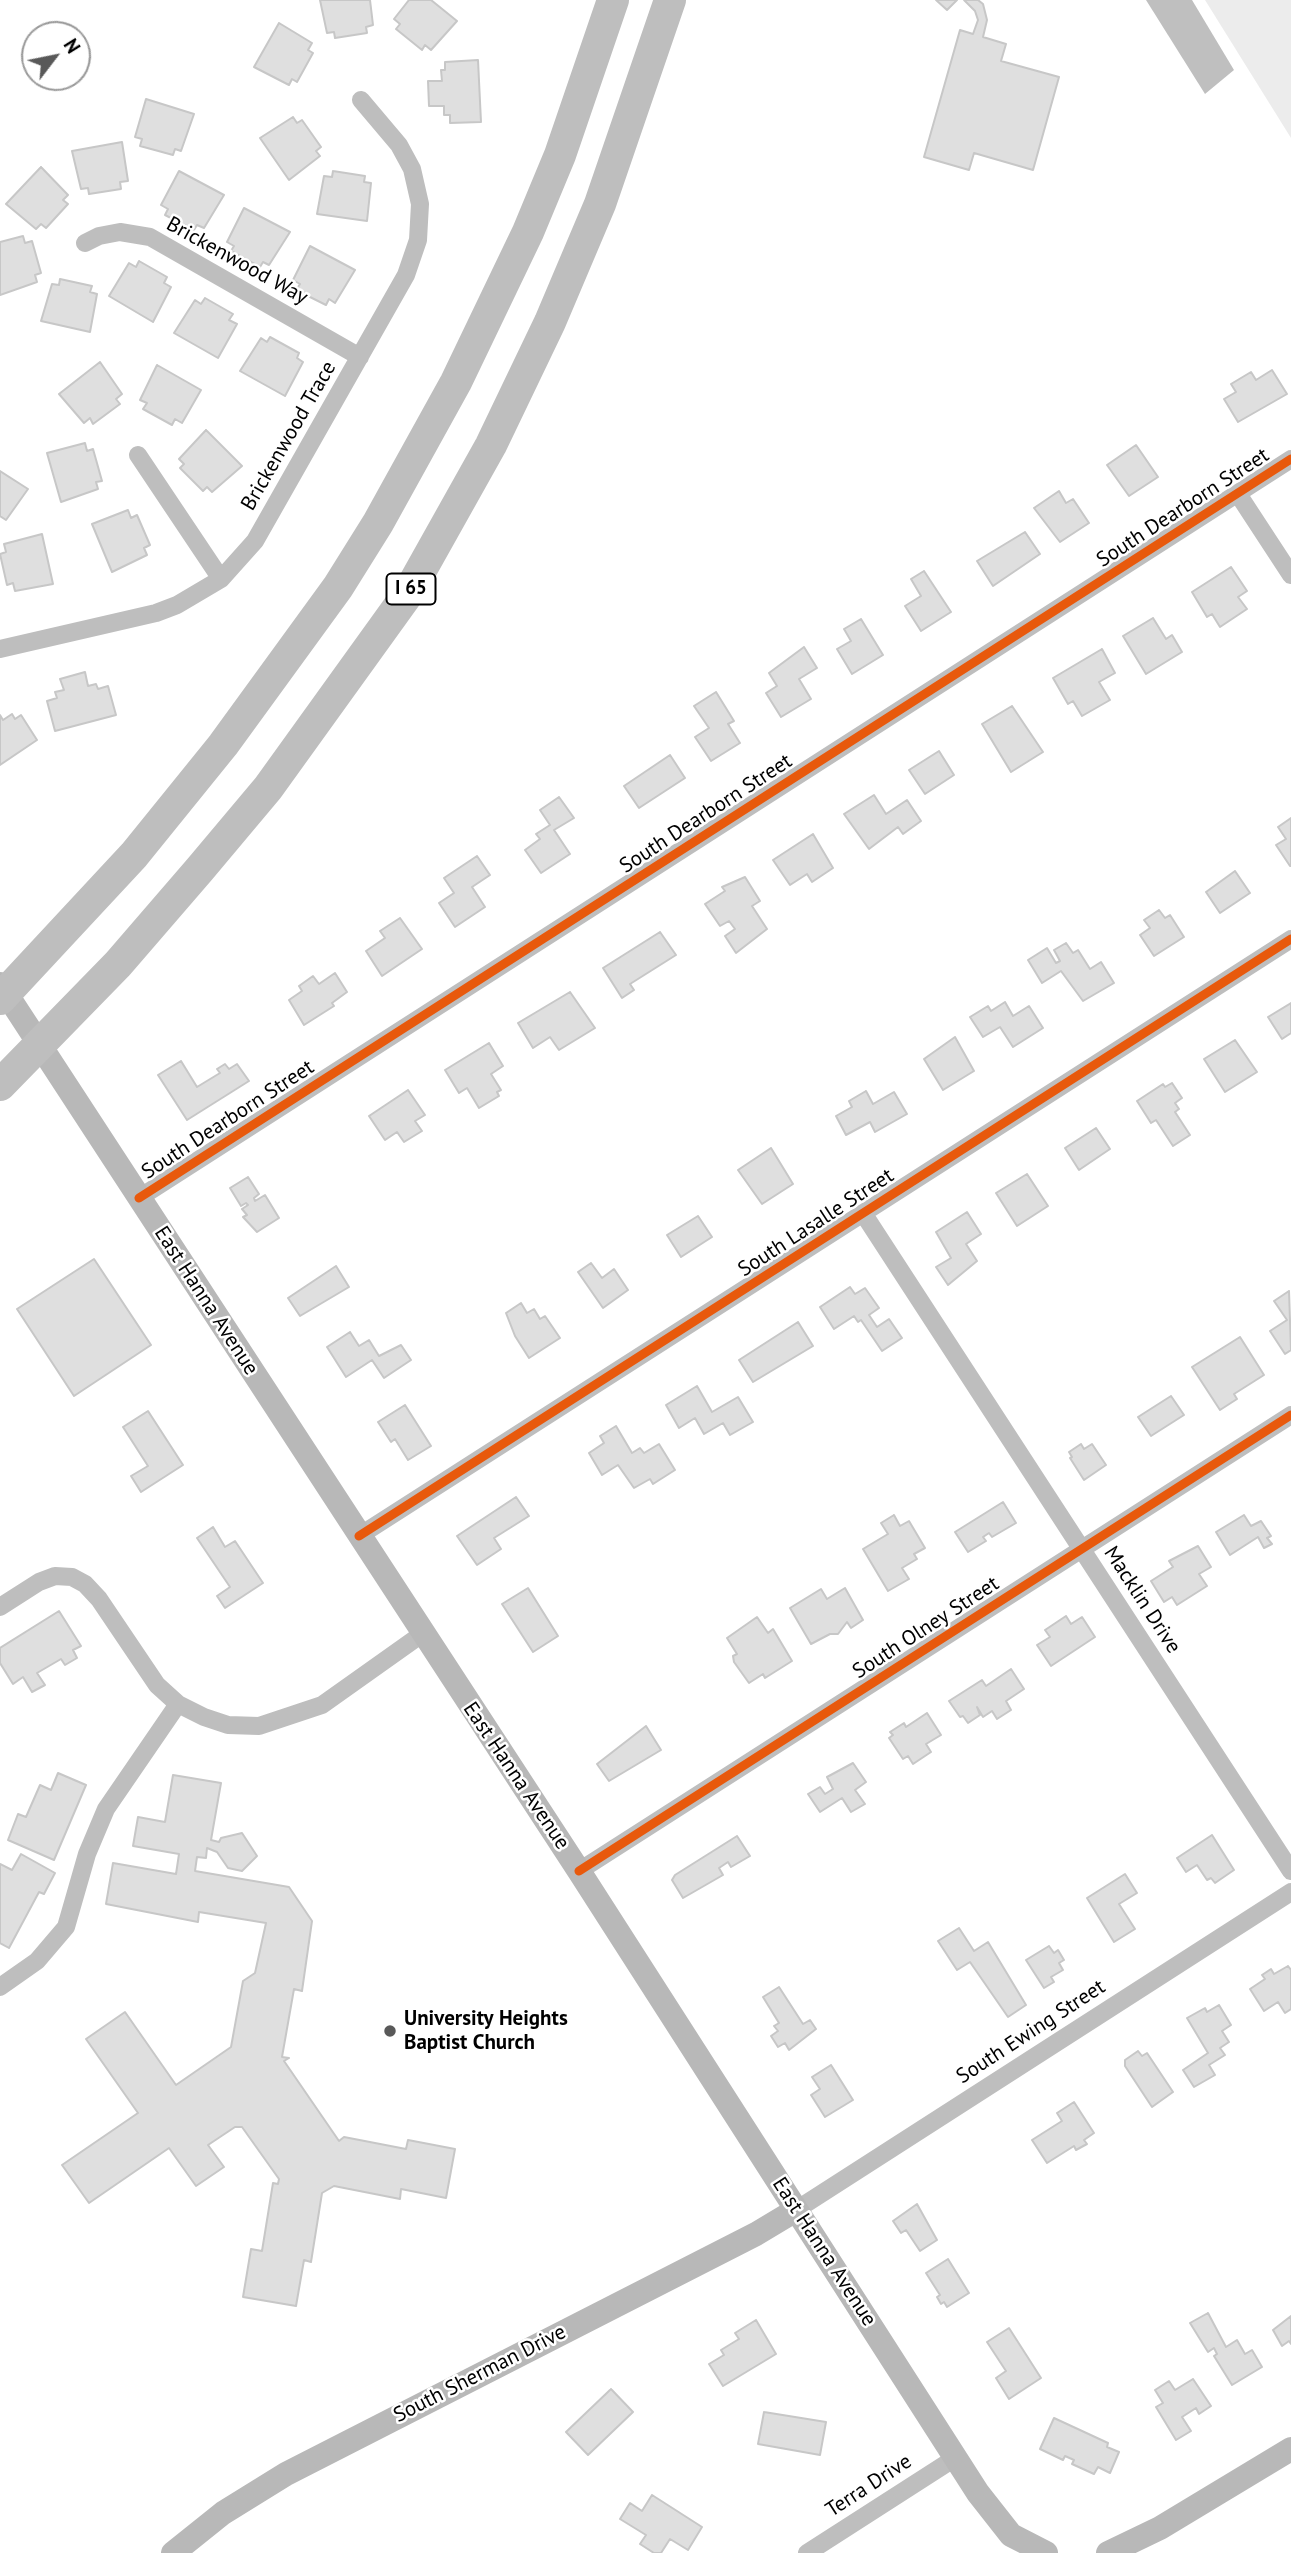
<!DOCTYPE html>
<style>
body{margin:0}
#map{position:relative;width:1291px;height:2553px;overflow:hidden;background:#fff;font-family:"PT Sans",sans-serif}
canvas{display:block}
.north{position:absolute;left:21px;top:21px;width:70px;height:70px;box-sizing:border-box;background:#fff;border:2px solid #999;border-radius:50%;rotate:58deg;font-size:19px;font-weight:700;line-height:28px;text-align:center;color:#000}
.north::after{content:'';display:block;margin:auto;width:24px;height:32px;background:#595959;clip-path:polygon(50% 0,100% 100%,50% 72%,0 100%)}
</style>
<div id="map">
<canvas width="1291" height="2553"></canvas>
<div class="north">N</div>
</div>
<script>
const context = document.querySelector('canvas').getContext('2d');
context.lineJoin = 'round';
function paint(path, color) { context.fillStyle = color; context.fill(path, 'evenodd'); }
const shape = rows => new Path2D(rows.map(r => 'M' + r).join(''));
function strokePath(path, color, width, dash) { context.strokeStyle = color; context.lineWidth = width; context.lineCap = dash ? 'butt' : 'round'; context.setLineDash(dash || []); context.stroke(path); }
function drawText(font, color, halo, rows, align = 'center') {
  context.font = font + ' "PT Sans",sans-serif'; context.lineWidth = 5; context.setLineDash([]); context.textBaseline = 'middle'; context.strokeStyle = halo; context.fillStyle = color; for (const [text, x, y, turn = 0] of rows) {
    context.save(); context.translate(x, y); context.rotate((+turn || 0) * Math.PI / 180); context.textAlign = isNaN(turn) ? turn : align; if (halo) context.strokeText(text, 0, 0); context.fillText(text, 0, 0); context.restore();
  }
}
paint(shape([
 [1205,0,1291,0,1291,138]
]), '#ececec');
paint(shape([
 [1146,0,1192,0,1234,70,1205,94]
]), '#bfbfbf');
const building = shape([
 [320,0,370,0,373,25,366,27,367,33,335,38,334,32,327,33,320,0],
 [409,0,431,0,457,21,431,50,425,45,422,50,396,29,400,24,394,19,409,0],
 [936,0,957,0,947,10,936,0],
 [964,0,978,0,983,4,987,20,983,37,1006,44,1001,61,1059,77,1033,170,974,153,969,170,924,157,960,30,973,34,978,20,975,11,964,0],
 [279,23,312,43,308,50,313,53,297,82,292,79,289,85,254,67,279,23],
 [478,60,481,122,450,123,450,115,444,115,444,106,429,106,428,81,442,81,441,70,445,70,445,62,478,60],
 [146,99,194,114,181,151,175,149,173,155,140,146,142,139,135,137,146,99],
 [293,117,297,123,302,120,321,147,316,151,320,156,289,180,260,138,293,117],
 [122,142,128,181,120,182,121,189,89,194,88,188,81,189,72,151,122,142],
 [41,167,68,195,63,200,68,204,46,228,41,224,36,229,6,204,41,167],
 [179,171,224,195,204,228,197,225,194,230,165,215,168,209,161,205,179,171],
 [333,171,365,176,364,182,371,183,367,221,317,214,324,176,332,177,333,171],
 [244,208,290,232,269,265,263,262,260,267,231,251,234,246,227,242,244,208],
 [23,236,25,243,32,241,41,273,35,275,37,282,0,295,0,242,23,236],
 [310,246,355,270,335,303,329,299,326,305,296,290,300,284,293,280,310,246],
 [139,261,167,277,164,283,171,287,153,322,109,296,129,263,136,267,139,261],
 [60,279,92,286,90,292,97,294,90,332,41,321,52,284,59,285,60,279],
 [205,298,233,314,229,320,237,324,218,358,174,333,195,300,201,304,205,298],
 [270,337,299,353,297,358,303,362,285,396,240,371,261,338,267,342,270,337],
 [100,362,122,394,116,399,120,404,93,424,90,418,84,423,59,394,100,362],
 [157,365,201,390,182,423,175,419,172,425,143,409,147,403,140,400,157,365],
 [1272,370,1287,394,1238,422,1224,399,1236,392,1231,384,1251,372,1256,380,1272,370],
 [206,430,242,466,212,492,207,487,203,491,180,468,184,464,179,459,206,430],
 [85,443,87,451,93,449,102,481,96,482,98,489,61,502,47,453,85,443],
 [1136,445,1158,477,1129,496,1107,465,1136,445],
 [0,471,28,489,6,520,0,516,0,471],
 [1059,491,1066,503,1073,499,1089,523,1060,542,1034,508,1059,491],
 [128,510,131,518,137,515,150,545,144,548,147,555,112,572,92,524,128,510],
 [1025,532,1040,554,993,586,977,561,1025,532],
 [42,534,53,584,15,591,13,583,7,585,0,554,6,552,4,544,42,534],
 [1231,567,1247,591,1238,597,1247,609,1220,627,1212,614,1207,617,1192,592,1231,567],
 [924,571,951,612,921,631,905,606,921,596,911,579,924,571],
 [1153,618,1166,639,1172,635,1182,652,1146,674,1123,636,1153,618],
 [861,619,883,655,852,674,837,649,851,641,844,629,861,619],
 [804,647,817,668,799,679,811,699,781,717,766,693,777,686,769,673,804,647],
 [1102,649,1115,673,1099,682,1110,700,1082,716,1073,701,1068,704,1053,678,1102,649],
 [85,672,88,686,96,684,98,689,108,686,116,715,55,731,47,701,57,698,55,692,64,690,60,679,85,672],
 [716,692,734,721,728,724,740,743,711,761,695,737,709,728,694,706,716,692],
 [1012,706,1043,752,1011,772,982,724,1012,706],
 [12,714,15,719,21,715,37,740,0,765,0,715,3,720,12,714],
 [939,751,954,775,925,794,909,770,939,751],
 [670,755,685,778,639,808,624,786,670,755],
 [874,795,886,814,907,800,921,821,903,834,898,827,869,849,844,814,874,795],
 [559,797,574,818,554,830,570,854,541,873,525,850,540,839,536,834,550,825,540,810,559,797],
 [1291,818,1291,866,1290,866,1276,845,1286,839,1278,827,1291,818],
 [813,834,833,868,812,882,807,874,790,885,773,860,813,834],
 [477,856,490,875,472,887,485,907,455,927,439,903,454,893,444,878,477,856],
 [1235,871,1250,893,1220,913,1206,892,1235,871],
 [745,877,760,901,752,906,767,929,736,953,725,936,735,929,729,921,720,926,705,904,725,891,722,887,745,877],
 [1159,910,1165,918,1170,915,1184,937,1154,956,1140,935,1150,928,1144,920,1159,910],
 [400,918,422,949,382,976,366,951,385,938,380,931,400,918],
 [660,932,676,955,630,984,634,990,622,998,603,968,660,932],
 [1066,943,1073,953,1078,950,1090,969,1101,962,1114,983,1083,1001,1061,971,1042,983,1028,960,1047,948,1056,963,1060,961,1054,950,1066,943],
 [335,973,347,992,332,1003,334,1006,304,1025,289,1000,302,991,299,986,313,976,319,984,335,973],
 [570,992,595,1028,559,1050,550,1037,533,1048,518,1023,570,992],
 [1005,1002,1013,1016,1029,1006,1043,1028,1013,1047,1000,1027,983,1037,970,1017,988,1006,991,1011,1005,1002],
 [1291,1003,1291,1033,1282,1039,1268,1017,1291,1003],
 [955,1037,974,1071,943,1090,924,1059,955,1037],
 [1235,1040,1257,1072,1225,1092,1204,1059,1235,1040],
 [489,1043,503,1066,491,1074,501,1090,497,1092,499,1096,479,1108,467,1088,459,1093,445,1070,489,1043],
 [181,1061,197,1087,220,1073,217,1069,225,1064,229,1069,237,1064,249,1081,187,1120,158,1075,181,1061],
 [1172,1083,1182,1098,1175,1103,1179,1109,1175,1112,1190,1135,1173,1146,1156,1120,1151,1123,1137,1101,1163,1084,1165,1087,1172,1083],
 [408,1090,425,1115,415,1121,422,1131,404,1142,397,1132,385,1140,369,1116,408,1090],
 [866,1091,873,1104,894,1092,907,1114,875,1132,870,1122,846,1135,836,1116,852,1107,849,1101,866,1091],
 [1096,1128,1110,1149,1079,1170,1065,1148,1096,1128],
 [771,1148,793,1184,762,1204,738,1170,771,1148],
 [1027,1174,1048,1206,1017,1226,996,1193,1027,1174],
 [248,1177,259,1194,254,1198,255,1201,265,1195,279,1218,257,1232,243,1217,247,1215,242,1209,248,1205,246,1203,241,1206,230,1188,248,1177],
 [967,1212,981,1234,966,1244,977,1261,948,1285,936,1267,951,1258,936,1232,967,1212],
 [698,1216,712,1237,681,1257,667,1235,698,1216],
 [94,1259,151,1345,74,1396,17,1309,94,1259],
 [591,1263,602,1278,614,1269,628,1290,603,1308,578,1272,591,1263],
 [336,1266,349,1287,300,1316,288,1298,336,1266],
 [850,1287,855,1294,865,1288,879,1308,869,1315,877,1327,889,1319,902,1338,882,1351,861,1320,858,1322,854,1316,834,1329,820,1307,850,1287],
 [1289,1291,1291,1350,1285,1354,1270,1331,1287,1320,1274,1301,1289,1291],
 [521,1303,527,1313,534,1309,540,1319,545,1316,560,1338,529,1358,515,1336,506,1313,521,1303],
 [798,1322,813,1346,753,1382,739,1360,798,1322],
 [350,1332,359,1346,369,1340,379,1356,401,1345,411,1360,384,1378,372,1360,346,1377,327,1347,350,1332],
 [1240,1337,1264,1375,1234,1394,1237,1399,1220,1410,1192,1367,1240,1337],
 [697,1386,712,1412,738,1397,753,1422,730,1435,723,1423,704,1434,695,1418,679,1428,666,1405,697,1386],
 [1171,1396,1184,1415,1151,1436,1138,1417,1171,1396],
 [405,1405,431,1446,408,1460,395,1439,391,1442,378,1422,405,1405],
 [148,1411,183,1465,141,1492,131,1476,148,1466,123,1427,148,1411],
 [616,1426,632,1453,640,1448,644,1453,659,1444,675,1470,653,1484,650,1479,634,1488,618,1465,602,1475,589,1453,604,1443,600,1436,616,1426],
 [1081,1444,1084,1449,1092,1444,1106,1465,1084,1480,1070,1458,1072,1457,1069,1452,1081,1444],
 [516,1497,529,1516,494,1538,501,1549,477,1565,457,1536,516,1497],
 [1003,1502,1016,1523,992,1537,989,1533,983,1537,986,1541,968,1552,955,1532,1003,1502],
 [894,1515,900,1526,909,1521,925,1548,914,1554,917,1559,902,1568,909,1579,888,1591,863,1549,888,1534,881,1523,894,1515],
 [1244,1515,1251,1526,1261,1521,1271,1536,1267,1538,1272,1544,1264,1548,1258,1537,1230,1555,1216,1532,1244,1515],
 [213,1527,225,1547,235,1541,263,1583,225,1608,217,1596,230,1587,197,1538,213,1527],
 [1198,1546,1211,1567,1199,1574,1207,1586,1177,1605,1172,1597,1164,1602,1151,1581,1173,1567,1169,1561,1198,1546],
 [528,1588,558,1636,533,1652,502,1604,528,1588],
 [845,1588,863,1620,851,1628,847,1622,838,1634,830,1634,811,1644,790,1608,821,1589,827,1599,845,1588],
 [59,1611,81,1646,73,1650,77,1658,65,1665,61,1659,37,1673,45,1685,32,1692,23,1677,13,1684,0,1663,0,1648,59,1611],
 [1066,1616,1071,1624,1082,1617,1095,1637,1051,1666,1037,1645,1050,1637,1045,1630,1066,1616],
 [757,1617,768,1633,773,1629,792,1661,765,1678,763,1674,749,1683,734,1662,733,1656,737,1654,727,1638,757,1617],
 [1011,1669,1024,1689,1006,1701,1011,1710,997,1719,992,1711,983,1717,977,1707,980,1715,968,1723,963,1716,960,1717,949,1701,982,1680,986,1686,1011,1669],
 [927,1713,941,1735,926,1744,931,1752,913,1764,908,1756,903,1759,889,1738,893,1735,890,1732,904,1723,906,1727,927,1713],
 [646,1726,661,1750,609,1781,597,1764,646,1726],
 [853,1763,866,1782,855,1790,865,1804,851,1812,842,1798,820,1812,808,1794,820,1787,825,1794,833,1789,827,1777,853,1763],
 [58,1773,86,1785,54,1860,8,1840,18,1814,26,1817,40,1785,51,1790,58,1773],
 [173,1775,221,1783,211,1840,219,1842,221,1838,242,1833,257,1856,242,1871,228,1868,217,1852,207,1848,206,1858,197,1857,195,1871,289,1887,312,1921,302,1991,294,1989,282,2057,289,2058,284,2061,339,2141,344,2137,406,2149,408,2140,455,2149,446,2198,401,2189,400,2199,334,2186,322,2193,311,2262,304,2260,296,2306,243,2297,251,2249,262,2251,273,2183,278,2184,279,2179,242,2127,235,2127,208,2145,224,2167,196,2186,169,2148,89,2203,62,2165,138,2113,86,2039,125,2012,176,2085,231,2047,243,1981,255,1973,266,1923,199,1912,198,1922,106,1904,113,1863,176,1874,179,1854,133,1846,138,1817,165,1822,173,1775],
 [1212,1835,1234,1870,1215,1883,1211,1878,1207,1880,1197,1865,1186,1872,1177,1858,1212,1835],
 [737,1836,750,1856,731,1867,728,1862,719,1868,723,1875,683,1898,672,1880,675,1875,737,1836],
 [21,1854,55,1873,44,1894,39,1892,9,1948,0,1943,0,1864,12,1870,21,1854],
 [1125,1874,1137,1893,1119,1904,1135,1929,1114,1942,1087,1898,1125,1874],
 [959,1928,974,1951,988,1942,1026,2005,1008,2017,970,1962,957,1970,938,1941,959,1928],
 [1049,1946,1054,1953,1058,1950,1064,1960,1059,1963,1063,1970,1051,1977,1054,1982,1044,1988,1026,1960,1049,1946],
 [1288,1966,1291,1970,1291,2009,1285,2013,1278,2002,1264,2011,1250,1989,1265,1979,1262,1975,1271,1969,1274,1974,1288,1966],
 [779,1987,803,2024,810,2020,816,2029,789,2050,785,2043,778,2047,771,2036,778,2031,774,2026,779,2023,763,1997,779,1987],
 [1219,2005,1231,2025,1222,2031,1229,2042,1220,2048,1225,2055,1209,2065,1215,2075,1194,2087,1183,2070,1208,2053,1187,2018,1205,2008,1207,2012,1219,2005],
 [1138,2051,1142,2056,1147,2053,1173,2092,1152,2107,1125,2066,1125,2060,1138,2051],
 [831,2065,853,2100,825,2117,811,2095,820,2089,812,2077,831,2065],
 [1074,2102,1094,2133,1084,2140,1087,2144,1076,2150,1074,2146,1047,2163,1032,2140,1062,2121,1057,2113,1074,2102],
 [917,2204,937,2240,920,2251,906,2230,901,2233,893,2221,917,2204],
 [948,2259,969,2293,947,2307,944,2302,941,2304,937,2297,940,2295,926,2273,948,2259],
 [1208,2313,1226,2347,1237,2340,1245,2354,1252,2350,1262,2367,1232,2385,1214,2356,1217,2354,1214,2348,1208,2352,1190,2323,1208,2313],
 [1291,2316,1291,2344,1289,2341,1282,2346,1273,2330,1291,2316],
 [756,2320,776,2354,723,2386,709,2364,724,2355,721,2350,739,2339,735,2333,756,2320],
 [1009,2328,1041,2378,1009,2399,996,2378,1006,2371,987,2342,1009,2328],
 [1193,2379,1211,2406,1199,2414,1196,2408,1182,2417,1191,2431,1176,2440,1156,2407,1163,2403,1155,2390,1169,2381,1175,2390,1193,2379],
 [611,2389,633,2412,588,2455,566,2432,611,2389],
 [764,2412,826,2422,820,2455,758,2444,764,2412],
 [1054,2418,1108,2443,1107,2447,1119,2452,1110,2473,1098,2467,1094,2474,1072,2464,1074,2460,1065,2456,1063,2460,1040,2449,1054,2418],
 [652,2495,702,2527,688,2550,670,2539,661,2553,654,2553,640,2544,646,2535,620,2519,630,2503,642,2511,652,2495]
]);
paint(building, '#dfdfdf');
strokePath(building, '#c7c7c7', 2);
strokePath(shape([
 [85,243,99,236,120,232,150,237,360,357],
 [138,455,221,579],
 [1238,494,1291,575],
 [0,649,156,613,177,605,221,579,255,541,406,275,418,240,420,204,412,169,399,145,361,100],
 [139,1198,1291,459],
 [863,1213,1291,1871],
 [359,1536,1291,939],
 [0,1607,39,1582,55,1576,72,1577,85,1584,99,1599,157,1685,178,1704,204,1717,228,1725,259,1726,322,1705,422,1634],
 [579,1871,1291,1415],
 [0,1987,37,1961,66,1927,87,1854,106,1809,178,1704],
 [796,2210,1291,1892],
 [807,2553,955,2458]
]), '#bebebe', 18);
strokePath(shape([
 [0,984,579,1871,978,2493,1011,2535,1046,2553],
 [173,2553,223,2513,286,2474,756,2234,796,2210],
 [1108,2553,1160,2528,1291,2449]
]), '#b8b8b8', 24);
strokePath(shape([
 [0,999,134,855,223,745,338,587,378,523,456,382,528,232,560,155,613,0],
 [0,1085,118,964,200,869,268,788,407,595,491,445,550,322,600,204,670,0]
]), '#bebebe', 32);
strokePath(shape([
 [139,1198,1291,459],
 [359,1536,1291,939],
 [579,1871,1291,1415]
]), '#e8590c', 9);
for (const [x, y, r, color] of [
 [390,2031,7,"#595959"]
]) { const dot = new Path2D(); dot.arc(x, y, r, 0, 2 * Math.PI); context.fillStyle = color; context.fill(dot); strokePath(dot, '#fff', 2.5); }
for (const [x, y, w] of [
 [411,589,49]
]) { const box = new Path2D(); box.roundRect(x - w / 2, y - 15.5, w, 31, 5); context.fillStyle = '#fff'; context.fill(box); strokePath(box, '#000', 2); }
drawText('bold 19px', '#000', null, [
 ["I 65",411,589]
]);
drawText('21px', '#000', '#fff', [
 ["Brickenwood Way",237,261,29],
 ["Brickenwood Trace",289,436,-60],
 ["South Dearborn Street",1183,508,-33],
 ["South Dearborn Street",706,814,-33],
 ["South Dearborn Street",228,1120,-33],
 ["South Lasalle Street",816,1223,-33],
 ["East Hanna Avenue",206,1301,57],
 ["Macklin Drive",1142,1600,57],
 ["South Olney Street",926,1628,-33],
 ["East Hanna Avenue",516,1776,56],
 ["South Ewing Street",1031,2032,-33],
 ["East Hanna Avenue",824,2252,57],
 ["South Sherman Drive",480,2374,-27],
 ["Terra Drive",869,2486,-33]
]);
drawText('bold 21px', '#000', '#fff', [
 ["University Heights",404,2019],
 ["Baptist Church",404,2043]
], 'left');
</script>
